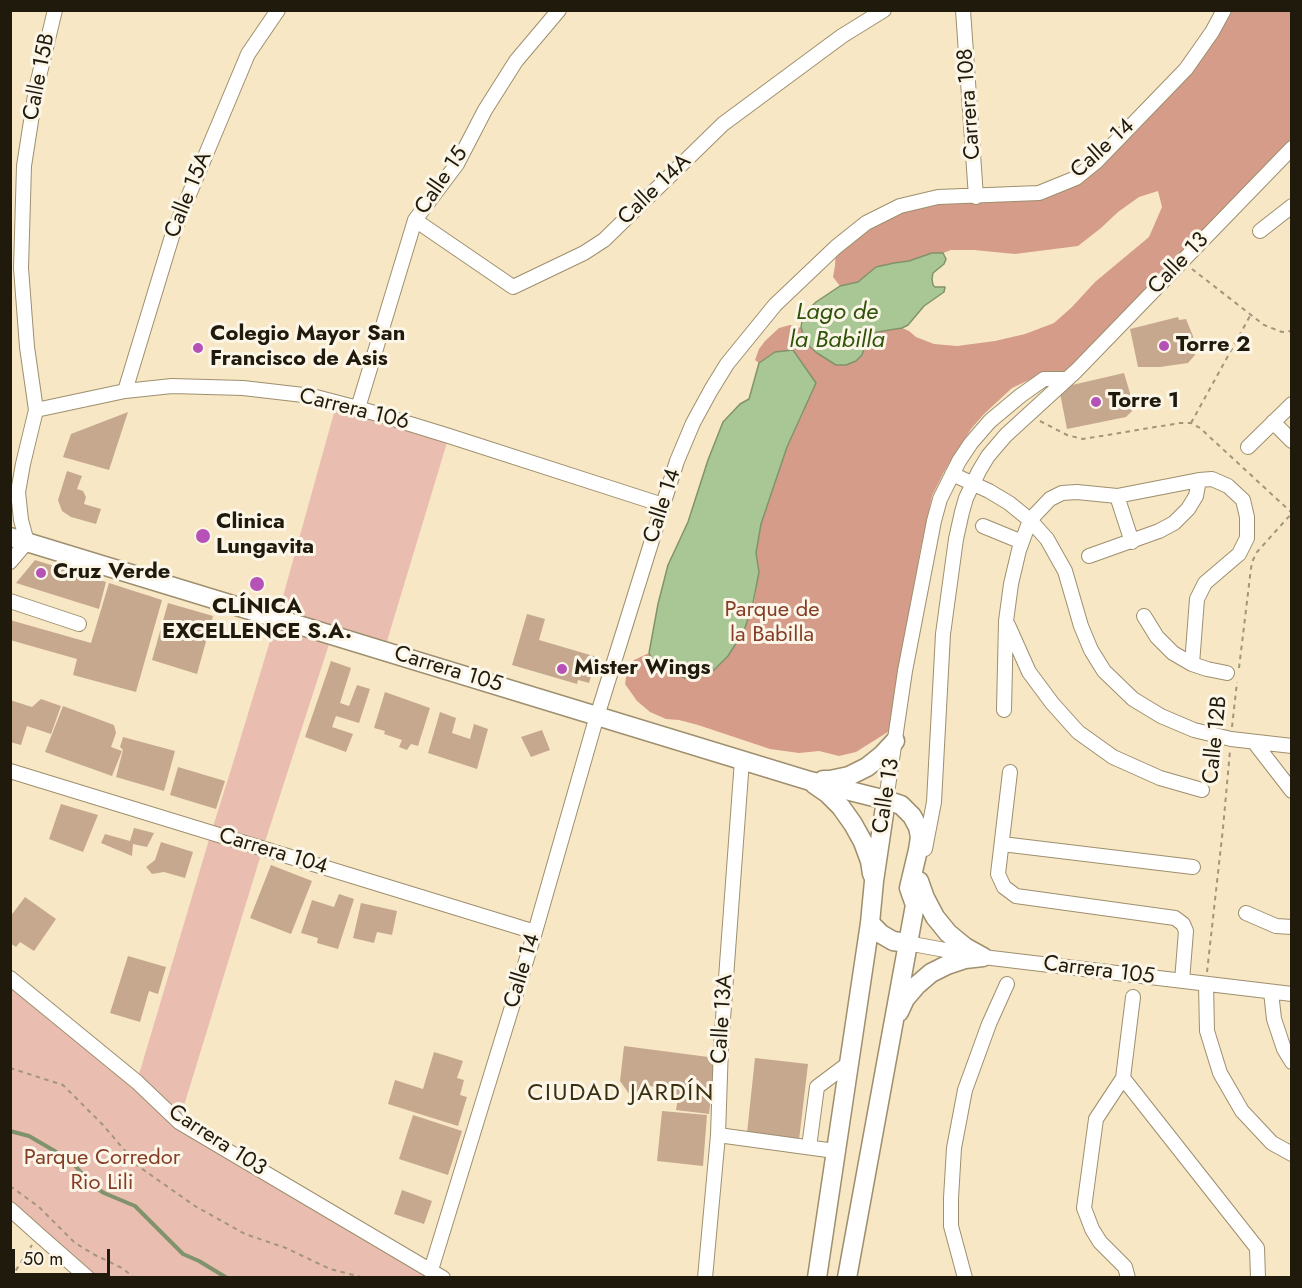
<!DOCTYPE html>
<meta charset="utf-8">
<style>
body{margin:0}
#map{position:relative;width:1302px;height:1288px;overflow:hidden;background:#f8e7c4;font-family:Jost,sans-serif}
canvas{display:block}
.frame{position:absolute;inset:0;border:12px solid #201a0d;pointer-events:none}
.scale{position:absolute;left:12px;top:1249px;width:98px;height:27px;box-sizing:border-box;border:3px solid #201a0d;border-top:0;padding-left:8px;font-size:18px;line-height:21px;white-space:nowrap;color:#201a0d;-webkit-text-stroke:4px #fcf6e8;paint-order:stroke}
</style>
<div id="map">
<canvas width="1302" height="1288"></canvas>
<div class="frame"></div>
<div class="scale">50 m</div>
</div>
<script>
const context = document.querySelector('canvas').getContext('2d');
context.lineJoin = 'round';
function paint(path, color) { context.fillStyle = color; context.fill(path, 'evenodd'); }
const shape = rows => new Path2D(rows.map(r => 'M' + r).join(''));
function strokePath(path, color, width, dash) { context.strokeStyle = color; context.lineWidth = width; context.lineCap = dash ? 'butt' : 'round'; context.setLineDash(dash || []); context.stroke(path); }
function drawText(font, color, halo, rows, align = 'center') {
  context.font = font + ' Jost,sans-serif'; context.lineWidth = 6; context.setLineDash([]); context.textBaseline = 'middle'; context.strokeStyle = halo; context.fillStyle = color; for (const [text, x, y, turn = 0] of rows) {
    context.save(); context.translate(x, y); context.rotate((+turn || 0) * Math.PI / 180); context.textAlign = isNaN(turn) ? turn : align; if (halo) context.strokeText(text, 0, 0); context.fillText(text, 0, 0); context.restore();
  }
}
paint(shape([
 [337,402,449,436,384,651,332,635,263,848,179,1122,443,1277,88,1277,11,1209,10,978,137,1081,211,833,233,763,277,618]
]), '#e9beb1');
paint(shape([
 [1224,11,1291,11,1291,148,1066,379,1031,379,1012,388,984,414,971,429,945,470,932,496,920,552,891,730,856,752,839,756,819,751,799,753,770,749,698,725,679,720,666,719,650,712,637,701,625,684,627,672,634,660,649,653,655,666,685,678,744,631,754,603,759,572,756,553,761,524,787,447,804,411,775,352,759,363,755,360,759,349,765,341,779,328,790,325,801,328,803,335,817,353,836,365,865,348,867,340,870,335,877,332,902,328,909,331,916,337,934,344,957,346,995,341,1025,334,1054,323,1072,307,1095,282,1149,237,1162,207,1158,191,1139,197,1118,212,1101,228,1078,246,1015,254,974,250,951,250,943,253,932,253,909,261,894,263,858,282,840,286,833,277,835,266,836,247,900,206,1039,193,1076,178,1186,69]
]), '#d69c8a');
const water = shape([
 [932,253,943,253,946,259,944,264,933,273,932,279,933,285,935,287,945,287,944,292,924,306,908,325,902,328,877,332,871,335,867,340,862,355,856,361,846,365,836,365,817,353,809,346,803,335,801,327,803,315,816,302,840,286,858,282,876,267,894,263,909,261,932,253],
 [793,350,816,383,787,447,761,524,756,553,759,572,753,603,744,631,728,656,714,670,701,677,685,678,655,665,649,653,658,604,668,565,688,522,708,460,723,422,740,404,749,399,759,363,775,352,793,350]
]);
paint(water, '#a9c795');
strokePath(water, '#80936c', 1.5);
strokePath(shape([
 [10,1131,29,1136,70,1160,93,1186,104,1193,135,1206,183,1254,199,1261,227,1278]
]), '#80936c', 4);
paint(shape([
 [1178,317,1179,320,1186,319,1193,336,1195,355,1188,363,1160,367,1138,367,1130,329],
 [1124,373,1130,393,1132,411,1126,417,1067,429,1059,388],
 [128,412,109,470,63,457,71,434],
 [67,471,82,476,77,489,83,491,86,497,84,504,101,509,96,524,71,517,62,511,58,500],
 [35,560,106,582,99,609,16,583],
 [109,583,162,600,136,692,73,675,77,659,10,640,10,620,91,643],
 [168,603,213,616,197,674,152,660],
 [527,614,545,619,539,640,597,657,589,683,578,680,577,684,512,665],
 [331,661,351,668,340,703,349,706,357,685,370,689,359,723,336,716,332,727,353,734,346,752,305,737],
 [385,692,430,708,418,746,411,744,407,750,399,747,402,740,384,734,385,731,374,728],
 [41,699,61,706,51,734,27,726,21,745,10,742,10,700,32,707],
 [63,706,114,725,116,733,111,747,122,751,112,776,45,752],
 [440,712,456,718,452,733,470,739,474,724,488,729,477,769,428,753],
 [542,730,550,750,531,757,521,737],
 [123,737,175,751,164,791,116,777,123,750,120,747],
 [178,767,225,781,216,809,170,795],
 [61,804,98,815,83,852,49,839],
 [134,828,154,833,147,847,133,844,132,856,101,843,105,834,130,841],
 [161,842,193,852,185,878,164,872,152,874,146,867,155,860],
 [271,865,312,881,291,934,250,918],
 [339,894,354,899,338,949,317,943,318,938,301,933,312,900,334,907],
 [25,897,56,919,34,951,20,942,16,947,10,943,10,917],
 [361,903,397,911,392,935,377,932,374,943,353,938],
 [128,956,166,967,158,994,149,991,140,1022,110,1013],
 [624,1046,716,1058,709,1114,676,1110,678,1098,669,1089,643,1085,632,1098,620,1081],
 [434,1052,463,1061,457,1078,464,1080,460,1095,467,1097,458,1126,388,1104,395,1080,423,1089],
 [755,1058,808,1064,799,1140,747,1133],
 [662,1111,707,1115,703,1166,657,1161],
 [413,1115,462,1131,448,1175,399,1159],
 [402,1190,432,1201,424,1224,394,1214]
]), '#c6a88f');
const minor = shape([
 [963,10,976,197],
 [415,220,513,287,584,253,604,240,723,124,842,36,884,10],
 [1260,231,1292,206],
 [125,391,173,233,248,54,278,10],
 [358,408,415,220,457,164,485,110,516,61,559,10],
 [36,410,125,391,172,386,243,388,312,396,358,408,449,436,663,505],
 [1273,422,1292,441],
 [1248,447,1292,404],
 [952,474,989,491,1009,503,1030,520,1047,539,1065,571,1081,626,1091,650,1104,671,1133,699,1161,716,1194,730,1231,739,1292,746],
 [1117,496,1132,542],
 [983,526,1022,542],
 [1089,556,1159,531,1174,523,1188,509,1196,496,1199,480],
 [10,562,27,542,21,520,18,492,23,464,36,410,27,347,21,268,24,166,36,89,55,10],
 [10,601,79,624],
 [1144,616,1157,637,1173,653,1192,664,1207,669,1227,673],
 [1008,625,1029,672,1052,703,1078,732,1113,757,1160,778,1202,790],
 [1004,710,1006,621,1011,584,1019,550,1030,520,1050,499,1062,493,1077,492,1117,496,1199,480,1212,479,1228,486,1243,500,1247,517,1247,538,1239,554,1205,583,1197,599,1192,664],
 [1254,742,1292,791],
 [10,771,535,932],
 [1010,772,998,874,1004,887,1016,896,1175,918,1183,924,1186,931,1182,981],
 [886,800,905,671,934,521,940,499,959,461,971,443,990,421,1020,396,1044,379,1066,379],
 [1002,844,1193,867],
 [925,849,934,802,943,634,956,539,962,512,966,498,979,471,988,456,1006,435,1076,371,1292,148],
 [1246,913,1276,926,1292,927],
 [907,943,983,957,1292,994],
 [10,978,137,1082,179,1122,443,1278],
 [1206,984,1207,1031,1220,1073,1242,1111,1272,1143,1292,1154],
 [1271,992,1274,1019,1284,1049,1292,1062],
 [1123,1078,1257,1248,1258,1278],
 [718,1135,835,1151],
 [809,1147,817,1087,849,1063],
 [10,1209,39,1235,88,1278],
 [431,1270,535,932,594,726,663,505,677,461,693,423,711,390,727,364,775,305,836,247,866,223,900,206,938,197,1039,193,1076,178,1097,161,1186,69,1212,32,1224,10],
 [705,1278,718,1135,721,1046,742,760],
 [965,1278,951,1226,951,1198,954,1148,965,1090,989,1024,1007,984],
 [1128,1278,1125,1267,1100,1242,1092,1229,1084,1208,1096,1119,1123,1078,1133,997]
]);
const major = shape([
 [10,537,810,781,886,800,901,805,912,816,918,827,920,837,918,850,909,888,915,905],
 [823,780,830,780,849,776,867,767,882,755,895,741],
 [814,784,827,793,841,807,853,824,863,842,870,861,872,874],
 [919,881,925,898,935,917,948,933,965,947,983,957],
 [870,923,881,934,893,941,907,943],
 [899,1012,905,999,917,985,931,973,947,965,965,959,983,957],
 [817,1278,870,923,874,881,886,800],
 [847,1278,917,894]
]);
strokePath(minor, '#9e8f6e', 16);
strokePath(major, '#9e8f6e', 21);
strokePath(shape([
 [1192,269,1264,325,1282,332,1292,331],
 [1040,421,1067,435,1083,439,1180,423,1191,423,1200,428,1292,513],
 [1191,423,1250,316],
 [1239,668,1251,568,1253,560,1257,552,1292,513],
 [1232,727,1237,682],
 [1207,972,1223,828,1230,751],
 [10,1068,63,1085,103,1125,138,1166,195,1206,245,1234,286,1248,330,1269,365,1278],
 [10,1186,39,1207,75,1243,95,1255,122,1268,135,1278],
 [11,1278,32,1245]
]), '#a2957b', 2, [4.5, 4.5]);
strokePath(minor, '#fff', 14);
strokePath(major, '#fff', 18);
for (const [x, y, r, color] of [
 [1164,346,6,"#b551b7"],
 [198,348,6,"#b551b7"],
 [1096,402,6,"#b551b7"],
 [203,536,8,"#b551b7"],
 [41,573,6,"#b551b7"],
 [257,584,8,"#b551b7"],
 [562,669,6,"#b551b7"]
]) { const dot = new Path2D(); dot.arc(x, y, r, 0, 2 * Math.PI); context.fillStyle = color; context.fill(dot); strokePath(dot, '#fcf6e8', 2); }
drawText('22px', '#201a0d', '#fcf6e8', [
 ["Calle 15B",40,77,-79],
 ["Carrera 108",970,104,-94],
 ["Calle 14",1103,149,-42],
 ["Calle 15",442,181,-56],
 ["Calle 14A",655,190,-44],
 ["Calle 15A",189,195,-68],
 ["Calle 13",1179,264,-46],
 ["Carrera 106",354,410,14],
 ["Calle 14",663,506,-72],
 ["Carrera 105",448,670,17],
 ["Calle 12B",1216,740,-84],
 ["Calle 13",887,796,-81],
 ["Carrera 104",273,852,17],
 ["Calle 14",523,971,-73],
 ["Carrera 105",1099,971,7],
 ["Calle 13A",723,1019,-86],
 ["Carrera 103",217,1141,33]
]);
drawText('bold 22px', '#201a0d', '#fcf6e8', [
 ["Colegio Mayor San",210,335],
 ["Francisco de Asis",210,360],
 ["Torre 2",1176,346],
 ["Torre 1",1108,402],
 ["Clinica",216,523],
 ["Lungavita",216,548],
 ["Cruz Verde",53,573],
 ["CLÍNICA",257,608,"center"],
 ["EXCELLENCE S.A.",257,633,"center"],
 ["Mister Wings",574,669]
], 'left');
drawText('22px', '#853d27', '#fcf6e8', [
 ["Parque de",772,611],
 ["la Babilla",772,636],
 ["Parque Corredor",102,1159],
 ["Rio Lili",102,1184]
]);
drawText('italic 24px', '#2f5209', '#fcf6e8', [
 ["Lago de",837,313],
 ["la Babilla",837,341]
]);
context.letterSpacing = '1.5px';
drawText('24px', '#3c2f10', '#fcf6e8', [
 ["CIUDAD JARDÍN",621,1094]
]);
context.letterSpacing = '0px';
</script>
